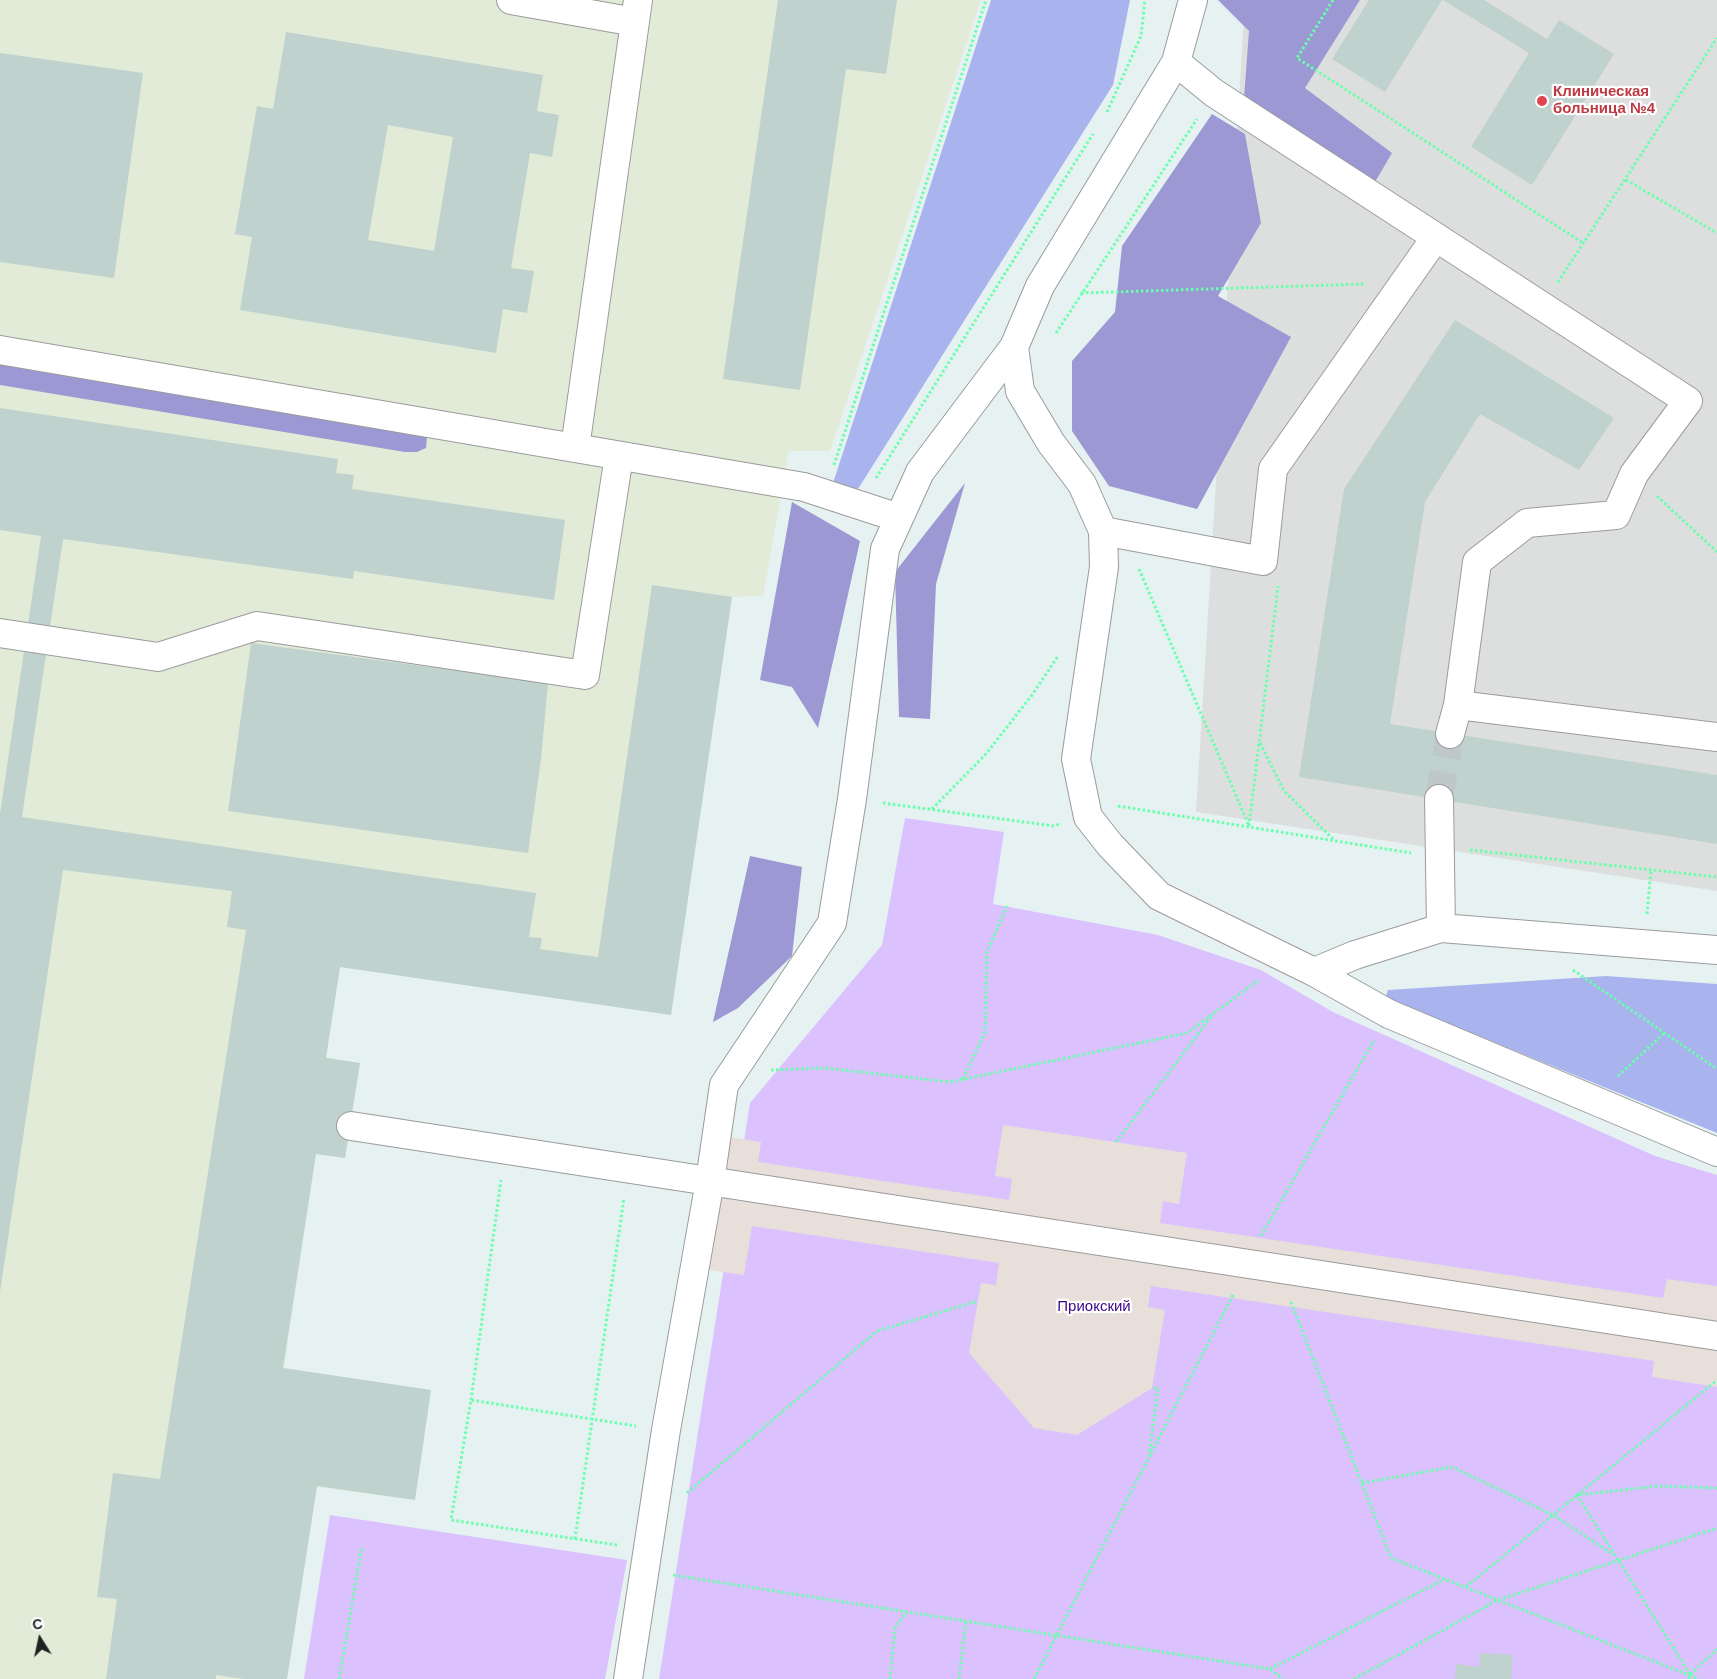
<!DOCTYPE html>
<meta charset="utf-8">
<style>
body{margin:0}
#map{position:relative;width:1717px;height:1679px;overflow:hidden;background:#e6f2f2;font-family:Arial,sans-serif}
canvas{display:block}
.north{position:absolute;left:15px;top:1614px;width:50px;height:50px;-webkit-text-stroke:4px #fff;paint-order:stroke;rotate:350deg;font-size:14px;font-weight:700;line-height:20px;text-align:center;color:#212121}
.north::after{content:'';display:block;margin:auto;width:18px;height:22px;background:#212121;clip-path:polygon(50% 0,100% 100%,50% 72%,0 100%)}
</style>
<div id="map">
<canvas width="1717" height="1679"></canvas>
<div class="north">С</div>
</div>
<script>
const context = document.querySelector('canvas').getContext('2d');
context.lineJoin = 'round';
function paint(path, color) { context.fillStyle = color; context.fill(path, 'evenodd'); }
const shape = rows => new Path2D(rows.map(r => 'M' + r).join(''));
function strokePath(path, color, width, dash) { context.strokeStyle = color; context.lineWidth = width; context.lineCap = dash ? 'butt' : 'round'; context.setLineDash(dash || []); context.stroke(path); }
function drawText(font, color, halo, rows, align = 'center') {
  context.font = font + ' Arial,sans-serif'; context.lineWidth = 4.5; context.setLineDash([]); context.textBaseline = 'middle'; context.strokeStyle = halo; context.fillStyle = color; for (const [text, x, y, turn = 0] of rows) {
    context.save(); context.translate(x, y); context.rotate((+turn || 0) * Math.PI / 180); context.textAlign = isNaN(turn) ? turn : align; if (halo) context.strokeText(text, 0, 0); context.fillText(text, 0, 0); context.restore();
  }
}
paint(shape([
 [1245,0,1717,0,1717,891,1196,812]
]), '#dddfde');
paint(shape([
 [0,0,981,0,830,451,789,451,763,596,732,597,671,1015,340,967,326,1057,360,1063,345,1158,316,1154,284,1368,431,1390,415,1500,317,1487,287,1679,0,1679]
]), '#e1ebd8');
paint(shape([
 [991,0,1130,0,1113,85,858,489,833,483],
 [1606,976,1717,984,1717,1133,1385,998,1388,990]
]), '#a9b4ef');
paint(shape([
 [1218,0,1360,0,1305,88,1392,153,1372,187,1244,98,1249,31],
 [1212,114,1245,134,1261,223,1218,296,1291,337,1197,509,1109,486,1072,431,1072,361,1115,312,1122,246],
 [0,359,423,432,427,437,426,448,417,452,405,452,0,385],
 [965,483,936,584,930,719,899,717,895,572],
 [792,502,860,541,818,728,792,687,760,680],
 [750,856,802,867,792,956,738,1008,713,1022]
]), '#9b98d4');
paint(shape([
 [905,818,1004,832,993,904,1158,935,1261,970,1333,1012,1655,1156,1717,1175,1717,1679,659,1679,750,1103,882,945],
 [330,1515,627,1560,605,1679,304,1679]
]), '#dbc1fe');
paint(shape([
 [1003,1125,1187,1153,1179,1204,1163,1201,1160,1223,1663,1298,1667,1279,1717,1286,1717,1387,1652,1377,1654,1361,1151,1286,1148,1307,1165,1310,1152,1388,1077,1435,1034,1428,969,1353,981,1283,996,1285,999,1263,752,1226,744,1275,709,1270,729,1137,761,1142,758,1162,1009,1200,1012,1179,995,1176]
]), '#e8dfda');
paint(shape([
 [778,0,897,0,886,74,846,69,800,390,723,379],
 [1369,0,1442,0,1385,92,1332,59],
 [1443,0,1484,0,1547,39,1559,20,1614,54,1532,185,1471,147,1529,53],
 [286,32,543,75,537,111,559,115,552,157,530,153,511,268,534,271,527,313,503,309,496,353,240,310,252,237,235,234,257,106,273,109],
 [388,125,453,137,434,251,368,240],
 [0,53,143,73,114,278,0,262],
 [1455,320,1614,418,1579,470,1480,414,1425,502,1390,724,1717,775,1717,844,1299,777,1344,489],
 [0,408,338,459,336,473,354,475,352,489,565,520,554,600,354,571,353,579,63,539,22,817,536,893,529,937,542,938,540,949,598,957,652,585,732,597,671,1015,340,967,326,1058,360,1063,345,1158,316,1154,283,1368,431,1390,415,1500,317,1486,287,1679,243,1679,216,1675,216,1679,106,1679,117,1599,97,1597,113,1473,160,1479,246,930,227,927,232,891,63,870,0,1292,0,814,41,536,0,530],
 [251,643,548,683,541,759,528,853,228,811],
 [1480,1653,1513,1655,1511,1679,1455,1679,1456,1664,1479,1667]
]), '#bfd2ce');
strokePath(shape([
 [1439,799,1450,734]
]), '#bfc8c8', 28, [28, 14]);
const minor = shape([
 [511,0,635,22],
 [1193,0,1176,62,1040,286,1014,347,1020,391,1051,443,1082,484,1103,531,1104,567,1076,759,1088,817,1110,845,1159,896,1314,972,1389,1014,1717,1152],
 [1176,62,1214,93,1688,401,1634,474,1616,515,1527,523,1477,562,1458,705,1717,737],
 [0,350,804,487,899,518],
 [575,448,638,0],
 [1103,531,1263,561,1273,469,1436,237],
 [0,633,158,657,257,626,585,675,619,456],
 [1450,734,1458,705],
 [1441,928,1717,950],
 [1314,972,1355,955,1441,928,1439,799],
 [351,1126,1717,1336],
 [628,1679,666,1430,710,1181,724,1085,832,923,852,799,885,549,920,472,1014,347]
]);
strokePath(minor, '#9b9b9b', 30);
strokePath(shape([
 [1333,0,1297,58,1583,243],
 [1107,112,1141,36,1145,0],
 [1626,180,1717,233],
 [1558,282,1717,38],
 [1081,293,1365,284],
 [1056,333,1197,119],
 [834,465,986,0],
 [876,478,1093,134],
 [1657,496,1717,552],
 [1139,569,1249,826],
 [1260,743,1284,791,1334,840],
 [883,803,1054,826,1060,824],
 [1118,806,1411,853],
 [932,809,986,754,1032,695,1058,656],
 [1249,826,1278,586],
 [1470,850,1717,877],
 [1647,914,1651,870],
 [1573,970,1717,1069],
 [771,1070,825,1068,950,1082,1187,1033,1259,980],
 [1618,1076,1665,1032],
 [963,1079,985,1032,987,952,1007,906],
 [1116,1142,1211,1017],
 [1261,1236,1374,1040],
 [1291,1302,1391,1558,1699,1679],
 [471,1400,501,1180],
 [1149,1456,1158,1388,1152,1388],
 [1362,1483,1452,1467,1553,1515,1612,1554],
 [687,1493,877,1331,978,1301],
 [575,1539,624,1198],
 [617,1545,451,1520,471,1400,636,1426],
 [673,1575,1270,1669,1283,1679],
 [1466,1587,1717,1380],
 [1270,1669,1445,1579],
 [1690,1674,1577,1495,1658,1486,1717,1488],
 [339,1679,362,1546],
 [890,1679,895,1628,907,1611],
 [959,1679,966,1621],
 [1034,1679,1234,1293],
 [1354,1679,1498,1600,1717,1528],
 [1689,1679,1690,1675,1717,1649]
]), '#6affac', 3, [2.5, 2.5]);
strokePath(minor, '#fff', 28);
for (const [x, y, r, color] of [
 [1542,101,6,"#e0444e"]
]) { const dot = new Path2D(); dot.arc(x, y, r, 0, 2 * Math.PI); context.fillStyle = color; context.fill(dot); strokePath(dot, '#fff', 2); }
drawText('bold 15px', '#be3a42', '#fff', [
 ["Клиническая",1553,92],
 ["больница №4",1553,109]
], 'left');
drawText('15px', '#3c038b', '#fff', [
 ["Приокский",1094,1307]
]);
</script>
